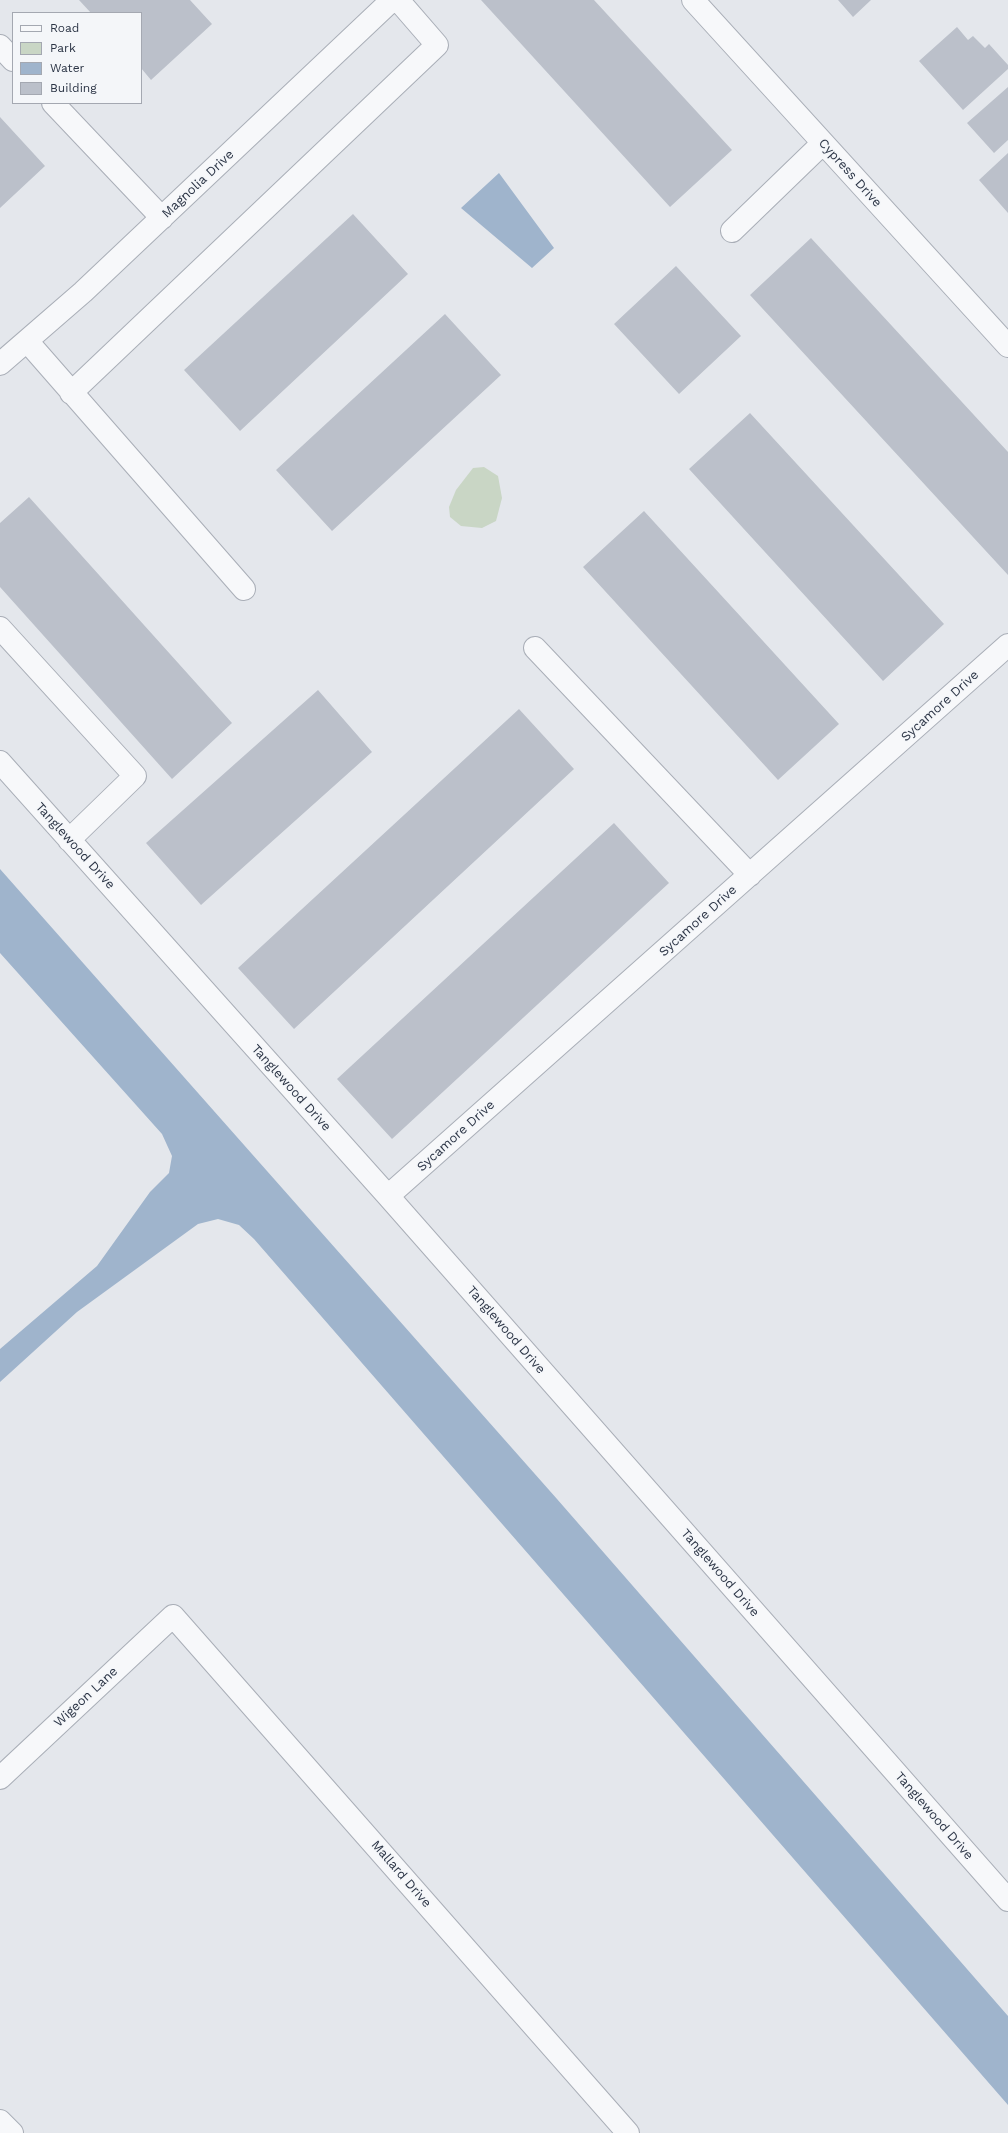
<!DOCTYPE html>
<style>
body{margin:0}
#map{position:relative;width:1008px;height:2133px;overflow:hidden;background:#e4e7ec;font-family:"Work Sans",sans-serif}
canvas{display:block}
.legend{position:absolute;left:12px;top:12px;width:130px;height:92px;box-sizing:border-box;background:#f4f6f9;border:1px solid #a4a8b1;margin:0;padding:5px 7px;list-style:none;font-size:12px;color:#2b3445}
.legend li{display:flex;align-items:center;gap:8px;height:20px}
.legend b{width:20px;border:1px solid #a4a8b1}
</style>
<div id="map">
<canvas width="1008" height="2133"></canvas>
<ul class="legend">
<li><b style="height:5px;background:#f7f8fa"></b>Road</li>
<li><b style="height:11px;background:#c9d6c5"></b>Park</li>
<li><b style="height:11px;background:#9fb4cc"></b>Water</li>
<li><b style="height:11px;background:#bbc0ca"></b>Building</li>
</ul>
</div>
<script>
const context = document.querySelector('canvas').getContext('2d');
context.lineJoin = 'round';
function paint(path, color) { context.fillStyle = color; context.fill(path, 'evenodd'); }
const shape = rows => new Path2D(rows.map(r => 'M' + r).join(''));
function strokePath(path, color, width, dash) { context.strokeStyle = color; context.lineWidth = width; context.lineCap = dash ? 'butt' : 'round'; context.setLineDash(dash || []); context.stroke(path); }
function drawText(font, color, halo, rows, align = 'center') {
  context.font = font + ' "Work Sans",sans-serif'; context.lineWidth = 3; context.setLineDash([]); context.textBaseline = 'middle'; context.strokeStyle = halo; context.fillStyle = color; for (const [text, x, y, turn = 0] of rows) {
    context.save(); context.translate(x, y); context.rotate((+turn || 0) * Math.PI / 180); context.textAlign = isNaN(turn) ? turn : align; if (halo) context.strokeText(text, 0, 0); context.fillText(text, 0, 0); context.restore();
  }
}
paint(shape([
 [484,467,498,476,502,498,496,521,482,528,461,526,450,517,449,507,456,490,473,468]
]), '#c9d6c5');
paint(shape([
 [499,173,554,248,532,268,461,208],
 [0,869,557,1499,1008,2016,1008,2105,254,1239,239,1225,218,1219,198,1224,77,1312,0,1382,0,1349,97,1266,150,1192,169,1173,172,1156,162,1134,0,953]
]), '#9fb4cc');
paint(shape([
 [79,0,190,0,212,24,151,80,141,68,141,13,91,13],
 [481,0,594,0,732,150,670,207],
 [838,0,871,0,853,17],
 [957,27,968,40,973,36,985,48,989,44,1008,65,1008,69,963,110,919,61],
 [1008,87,1008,140,994,153,967,123],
 [0,117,45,166,0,208],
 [1008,153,1008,213,979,180],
 [353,214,408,274,240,431,184,370],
 [811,238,1008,452,1008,575,750,295],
 [676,266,741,336,679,394,614,324],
 [445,314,501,375,332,531,276,470],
 [750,413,944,624,883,681,689,469],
 [29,497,232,723,172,779,0,587,0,523],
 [644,511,839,724,778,780,583,567],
 [318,690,372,752,201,905,146,843],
 [519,709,574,769,294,1029,238,968],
 [614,823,669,883,392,1139,337,1079]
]), '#bbc0ca');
const minor = shape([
 [693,0,1008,346],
 [0,46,13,60],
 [53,103,162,218],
 [732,231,823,143],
 [27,341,244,589],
 [0,364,83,292,392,0],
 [71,393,437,45,398,0],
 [0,628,135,776,69,840],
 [535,648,750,875],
 [0,762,388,1196,1008,1900],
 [388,1196,1008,645],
 [0,1778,173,1616,628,2133],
 [0,2121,12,2133]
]);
strokePath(minor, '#a9aeb7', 24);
strokePath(minor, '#f7f8fa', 22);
drawText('13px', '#2b3445', '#f4f6f9', [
 ["Cypress Drive",850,173,48],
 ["Magnolia Drive",198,184,-43],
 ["Sycamore Drive",940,706,-42],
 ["Tanglewood Drive",75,846,48],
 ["Sycamore Drive",698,921,-42],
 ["Tanglewood Drive",291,1088,48],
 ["Sycamore Drive",456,1136,-42],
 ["Tanglewood Drive",506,1330,49],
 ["Tanglewood Drive",720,1573,49],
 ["Wigeon Lane",86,1697,-43],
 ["Tanglewood Drive",934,1816,49],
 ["Mallard Drive",401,1874,49]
]);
</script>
